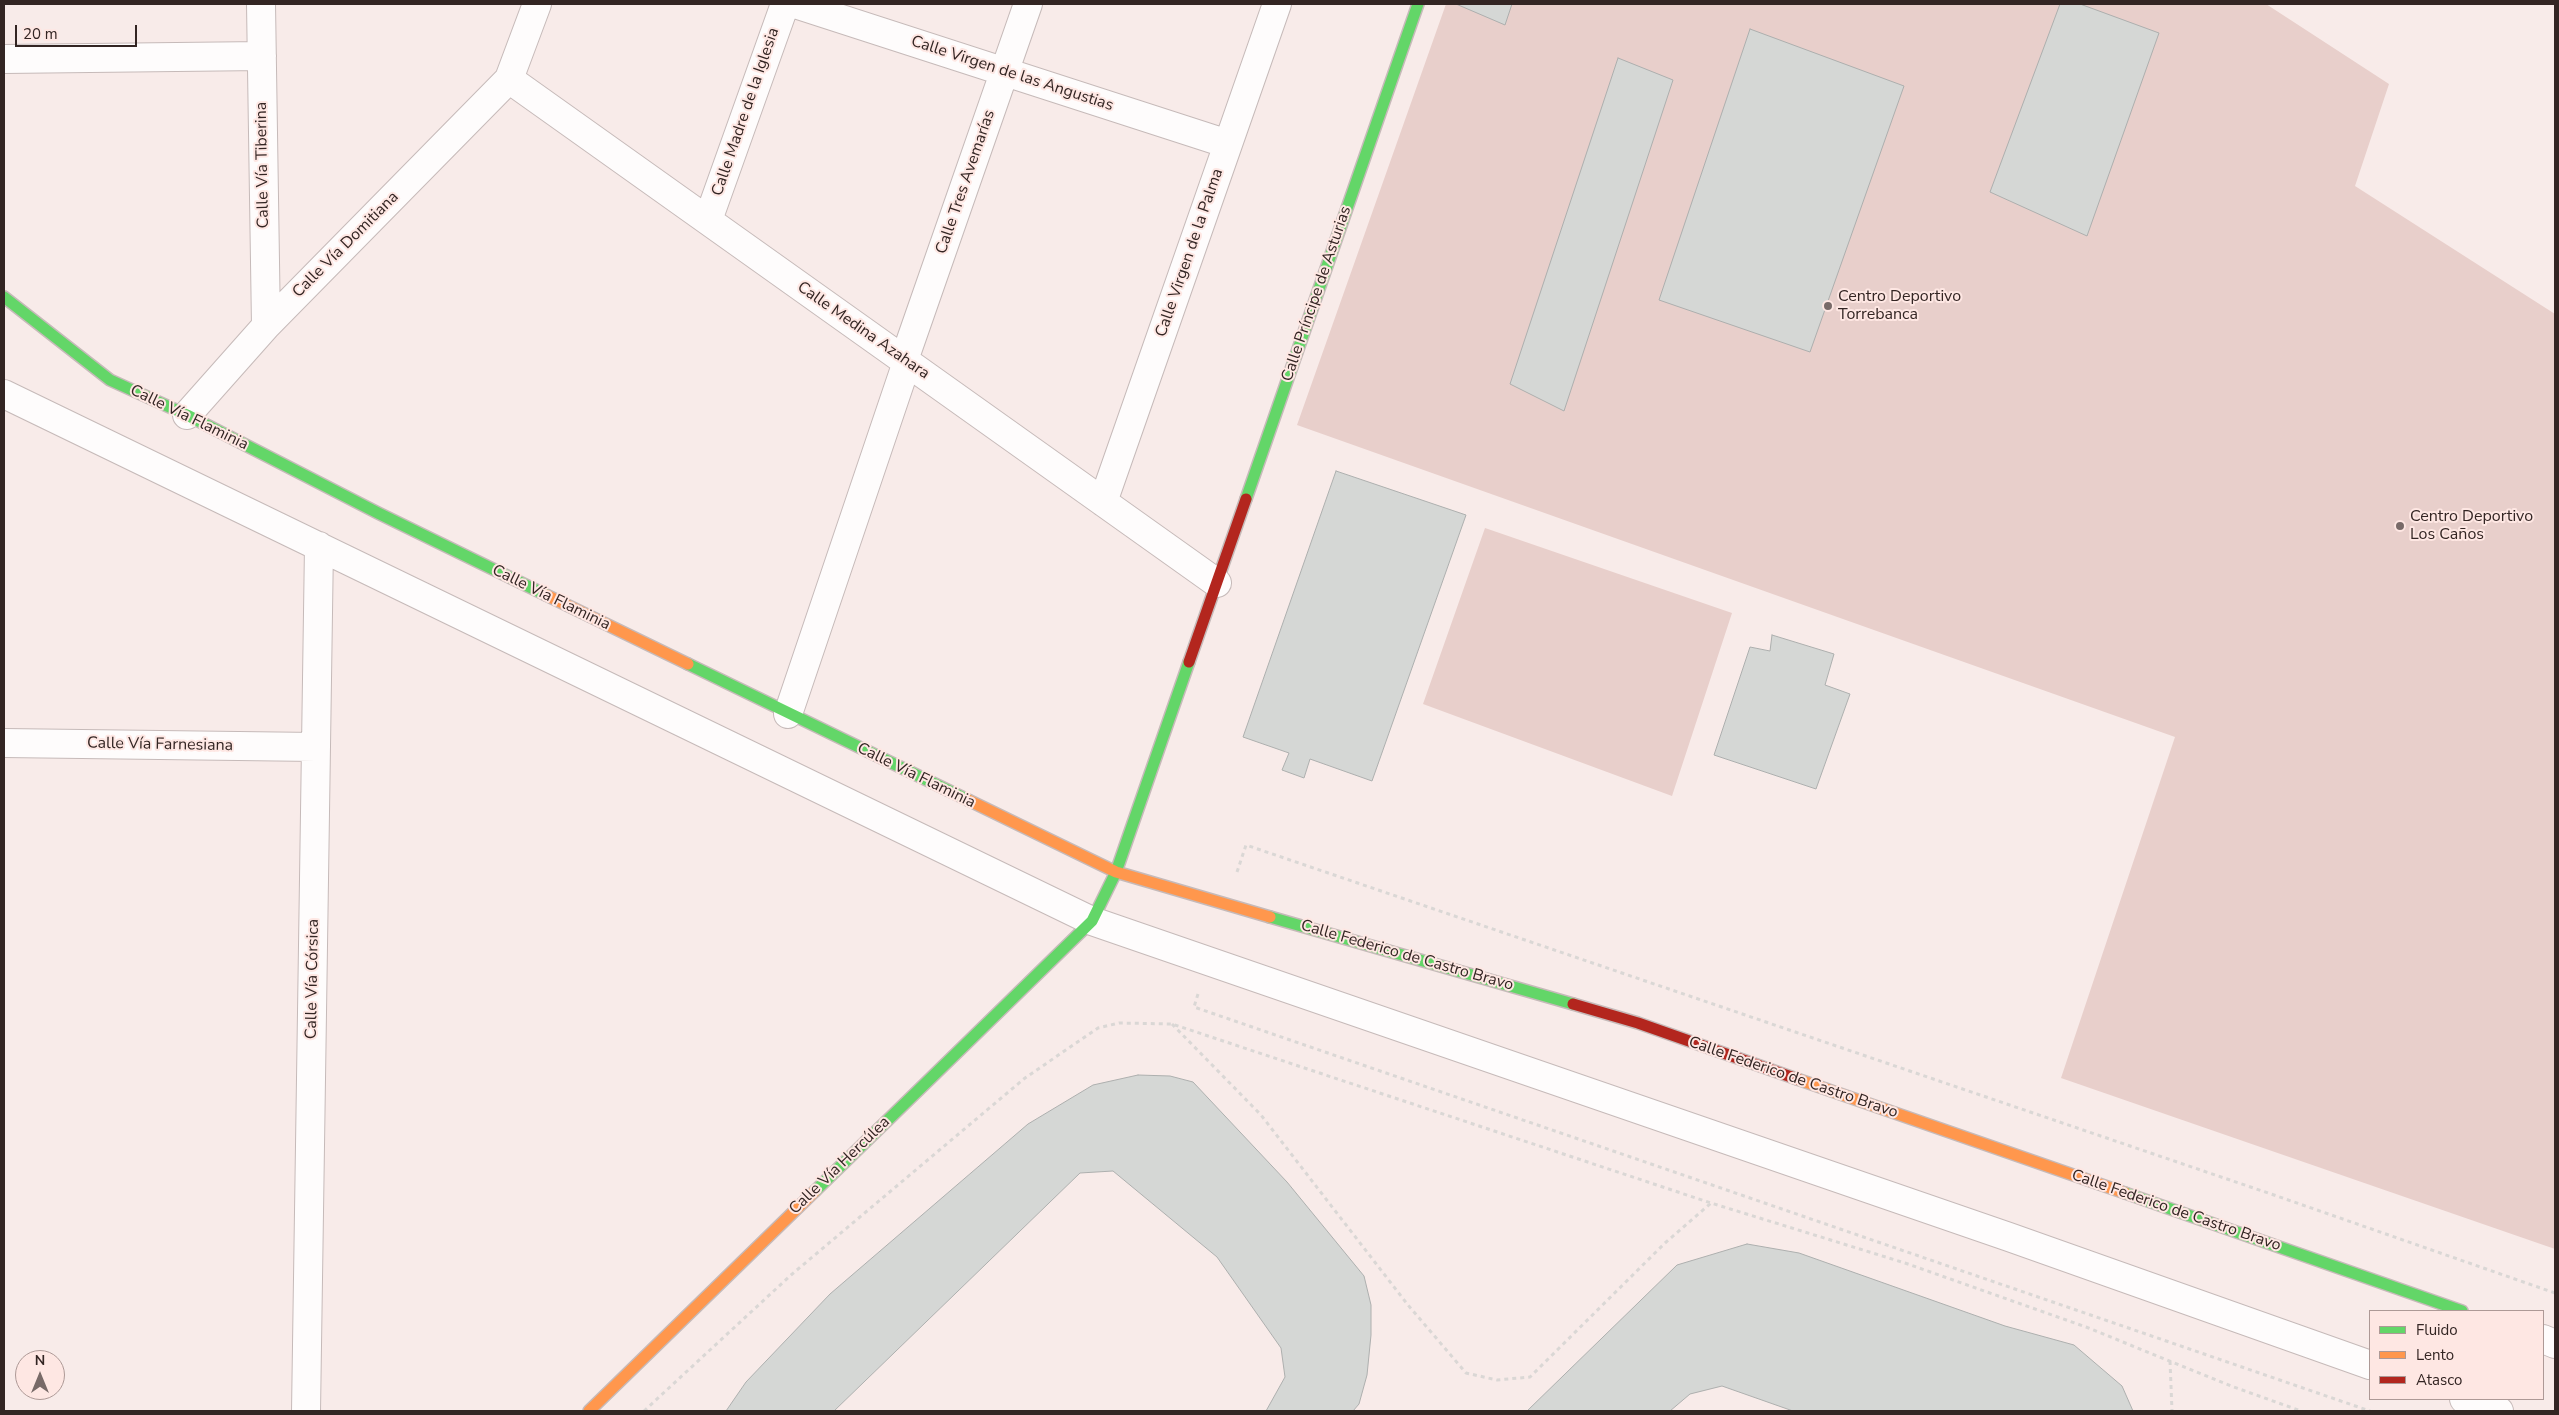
<!DOCTYPE html>
<meta charset="utf-8">
<style>
body{margin:0}
#map{position:relative;width:2559px;height:1415px;overflow:hidden;background:#f8ebe9;font-family:"Nunito Sans",sans-serif}
canvas{display:block}
.frame{position:absolute;inset:0;border:5px solid #332523;pointer-events:none}
.legend{position:absolute;left:2369px;top:1310px;width:175px;height:90px;box-sizing:border-box;background:#fee7e3;border:1px solid #ad9996;margin:0;padding:6px 9px;list-style:none;font-size:15px;color:#332523}
.legend li{display:flex;align-items:center;gap:10px;height:25px}
.legend b{width:25px;border:1px solid #ad9996}
.north{position:absolute;left:15px;top:1350px;width:50px;height:50px;box-sizing:border-box;background:#fee7e3;border:1px solid #ad9996;border-radius:50%;rotate:0deg;font-size:14px;font-weight:700;line-height:20px;text-align:center;color:#332523}
.north::after{content:'';display:block;margin:auto;width:18px;height:22px;background:#786a68;clip-path:polygon(50% 0,100% 100%,50% 72%,0 100%)}
.scale{position:absolute;left:15px;top:25px;width:122px;height:22px;box-sizing:border-box;border:2px solid #332523;border-top:0;padding-left:6px;font-size:15px;line-height:18px;white-space:nowrap;color:#332523;-webkit-text-stroke:4px #fee7e3;paint-order:stroke}
</style>
<div id="map">
<canvas width="2559" height="1415"></canvas>
<div class="frame"></div>
<ul class="legend">
<li><b style="height:6px;background:#63d668"></b>Fluido</li>
<li><b style="height:6px;background:#ff974d"></b>Lento</li>
<li><b style="height:6px;background:#b3261e"></b>Atasco</li>
</ul>
<div class="north">N</div>
<div class="scale">20 m</div>
</div>
<script>
const context = document.querySelector('canvas').getContext('2d');
context.lineJoin = 'round';
function paint(path, color) { context.fillStyle = color; context.fill(path, 'evenodd'); }
const shape = rows => new Path2D(rows.map(r => 'M' + r).join(''));
function strokePath(path, color, width, dash) { context.strokeStyle = color; context.lineWidth = width; context.lineCap = dash ? 'butt' : 'round'; context.setLineDash(dash || []); context.stroke(path); }
function drawText(font, color, halo, rows, align = 'center') {
  context.font = font + ' "Nunito Sans",sans-serif'; context.lineWidth = 4; context.setLineDash([]); context.textBaseline = 'middle'; context.strokeStyle = halo; context.fillStyle = color; for (const [text, x, y, turn = 0] of rows) {
    context.save(); context.translate(x, y); context.rotate((+turn || 0) * Math.PI / 180); context.textAlign = isNaN(turn) ? turn : align; if (halo) context.strokeText(text, 0, 0); context.fillText(text, 0, 0); context.restore();
  }
}
paint(shape([
 [1446,4,2266,4,2389,84,2355,186,2555,314,2555,1249,2061,1078,2175,737,1297,425],
 [1485,528,1732,613,1672,796,1423,704]
]), '#e8cfcb');
const building = shape([
 [1456,4,1512,4,1505,25,1456,4],
 [2060,4,2080,4,2159,33,2087,236,1990,192,2060,4],
 [1750,29,1904,86,1810,352,1659,300,1750,29],
 [1618,58,1673,80,1564,411,1510,384,1618,58],
 [1336,471,1466,515,1372,781,1310,759,1304,778,1282,770,1289,753,1243,737,1336,471],
 [1772,635,1834,654,1825,685,1850,694,1816,789,1714,755,1750,647,1770,651,1772,635],
 [1138,1075,1170,1076,1193,1082,1287,1182,1364,1276,1371,1305,1371,1335,1367,1375,1359,1404,1353,1411,1266,1411,1285,1377,1281,1348,1217,1257,1113,1171,1080,1173,834,1411,726,1411,746,1382,830,1294,1028,1124,1093,1085,1138,1075],
 [1747,1244,1799,1253,2005,1326,2074,1345,2122,1386,2133,1411,1793,1411,1722,1386,1690,1394,1670,1411,1527,1411,1677,1265,1747,1244]
]);
paint(building, '#d5d7d5');
strokePath(building, '#adafae', 1);
const street = shape([
 [261,4,266,326],
 [795,4,1228,144],
 [4,59,262,56],
 [509,79,1217,583],
 [708,220,785,4],
 [904,360,1028,4],
 [4,394,1092,921,2009,1237,2370,1365],
 [187,415,266,326,509,79,537,4],
 [1103,502,1277,4],
 [788,714,907,362],
 [4,743,316,747],
 [2543,1339,2555,1344],
 [2464,1399,2499,1411],
 [306,1411,319,546]
]);
const fast = shape([
 [4,297,110,380,187,415,378,513,546,595],
 [1246,499,1418,4],
 [688,664,968,800],
 [1270,917,1573,1004],
 [815,1191,1092,921,1116,872,1189,662],
 [2125,1193,2462,1311]
]);
const slow = shape([
 [546,595,688,664],
 [968,800,1116,872,1270,917],
 [1797,1079,2125,1193],
 [589,1411,815,1191]
]);
const jam = shape([
 [1189,662,1246,499],
 [1573,1004,1638,1023,1797,1079]
]);
strokePath(street, '#c6bab9', 30);
strokePath(fast, '#c6bab9', 14);
strokePath(slow, '#c6bab9', 14);
strokePath(jam, '#c6bab9', 14);
strokePath(shape([
 [1237,872,1246,845,2274,1195,2555,1293],
 [1198,994,1194,1007,2370,1411],
 [1172,1024,1261,1115,1408,1305,1466,1373,1497,1380,1530,1377,1665,1243,1711,1203],
 [2170,1361,2172,1411],
 [644,1411,791,1275,1025,1078,1098,1028,1119,1023,1172,1024,1711,1203,1905,1263,2086,1327,2231,1386,2301,1411]
]), '#dad7d5', 3, [4, 4]);
strokePath(street, '#fefcfc', 28);
strokePath(fast, '#63d668', 11);
strokePath(slow, '#ff974d', 11);
strokePath(jam, '#b3261e', 11);
for (const [x, y, r, color] of [
 [1828,306,5,"#786a68"],
 [2400,526,5,"#786a68"]
]) { const dot = new Path2D(); dot.arc(x, y, r, 0, 2 * Math.PI); context.fillStyle = color; context.fill(dot); strokePath(dot, '#fee7e3', 2); }
drawText('16px', '#332523', '#fee7e3', [
 ["Calle Virgen de las Angustias",1012,74,18],
 ["Calle Madre de la Iglesia",746,112,-71],
 ["Calle Vía Tiberina",263,165,-91],
 ["Calle Tres Avemarías",966,182,-71],
 ["Calle Vía Domitiana",346,245,-45],
 ["Calle Virgen de la Palma",1190,253,-71],
 ["Calle Príncipe de Asturias",1317,294,-71],
 ["Calle Medina Azahara",863,331,35],
 ["Calle Vía Flaminia",189,418,26],
 ["Calle Vía Flaminia",551,598,26],
 ["Calle Vía Farnesiana",160,745,1],
 ["Calle Vía Flaminia",916,776,26],
 ["Calle Federico de Castro Bravo",1407,956,16],
 ["Calle Vía Córsica",313,979,-89],
 ["Calle Federico de Castro Bravo",1793,1078,19],
 ["Calle Vía Hercúlea",840,1166,-44],
 ["Calle Federico de Castro Bravo",2176,1211,19]
]);
drawText('16px', '#332523', '#fee7e3', [
 ["Centro Deportivo",1838,297],
 ["Torrebanca",1838,315],
 ["Centro Deportivo",2410,517],
 ["Los Caños",2410,535]
], 'left');
</script>
